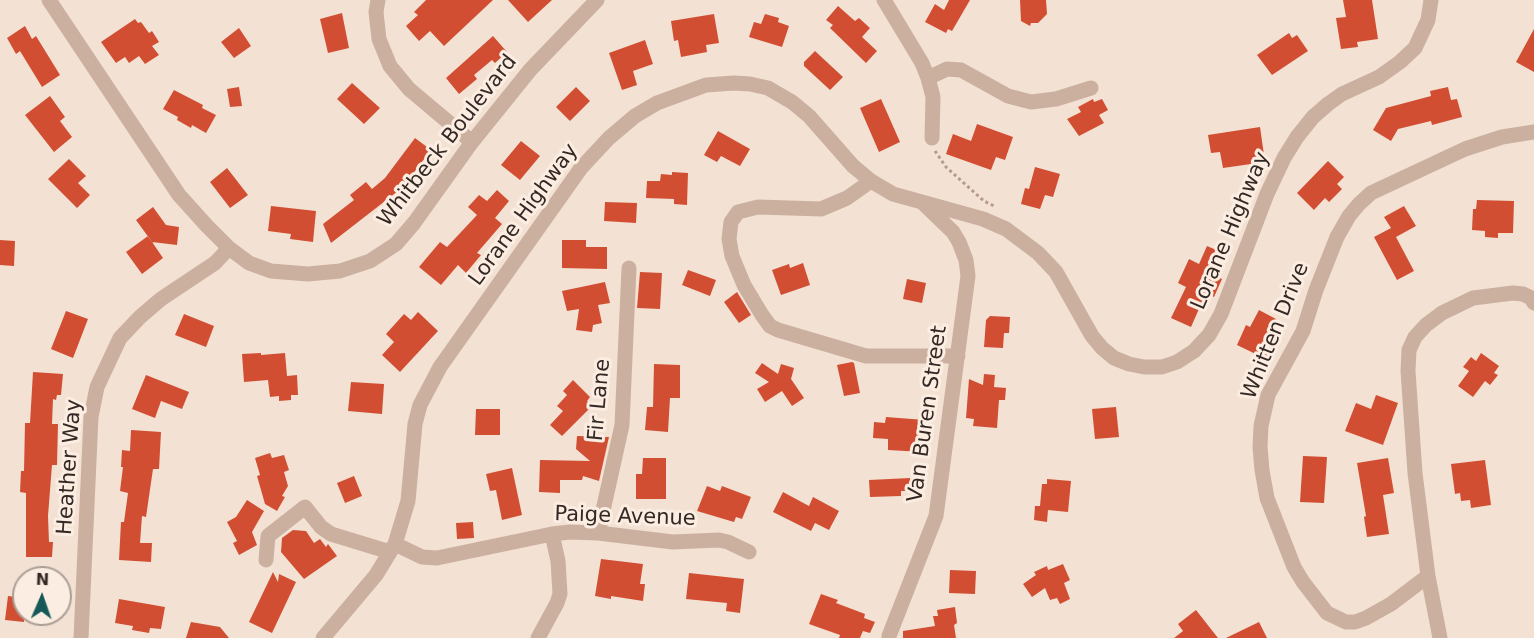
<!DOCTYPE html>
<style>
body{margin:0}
#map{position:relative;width:1534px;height:638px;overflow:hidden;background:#f3e2d4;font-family:"DejaVu Sans",sans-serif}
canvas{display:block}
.north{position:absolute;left:12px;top:566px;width:60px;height:60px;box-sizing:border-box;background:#fbede1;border:2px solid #ab9e95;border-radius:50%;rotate:2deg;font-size:16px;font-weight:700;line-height:24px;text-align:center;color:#342824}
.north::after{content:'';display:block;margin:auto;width:21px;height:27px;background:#165958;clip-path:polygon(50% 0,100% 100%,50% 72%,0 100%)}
</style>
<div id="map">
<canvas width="1534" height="638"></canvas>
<div class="north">N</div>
</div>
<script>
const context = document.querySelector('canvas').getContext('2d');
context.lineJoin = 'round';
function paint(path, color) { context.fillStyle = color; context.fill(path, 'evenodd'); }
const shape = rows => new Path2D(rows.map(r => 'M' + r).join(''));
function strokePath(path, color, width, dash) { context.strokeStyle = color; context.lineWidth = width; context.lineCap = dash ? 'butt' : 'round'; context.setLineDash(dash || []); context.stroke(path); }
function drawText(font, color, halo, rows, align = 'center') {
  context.font = font + ' "DejaVu Sans",sans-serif'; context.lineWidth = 6; context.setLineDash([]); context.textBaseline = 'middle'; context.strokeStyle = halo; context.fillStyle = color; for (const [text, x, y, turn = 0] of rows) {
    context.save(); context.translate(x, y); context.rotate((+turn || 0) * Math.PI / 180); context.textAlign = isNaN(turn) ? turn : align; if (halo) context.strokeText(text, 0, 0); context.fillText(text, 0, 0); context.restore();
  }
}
paint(shape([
 [426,0,493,0,444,46,430,31,419,41,406,26,418,15,414,12],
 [508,0,552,0,528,22],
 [949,0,970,0,952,31,948,29,946,33,925,22,935,4,944,10],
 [1020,0,1046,0,1047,14,1038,23,1031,23,1030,26,1021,21],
 [1343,0,1372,0,1378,39,1357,42,1358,47,1341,49,1336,18,1346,17],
 [838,6,855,21,859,18,870,28,862,37,877,51,866,63,830,28,833,25,826,20],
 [342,13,349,48,328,53,320,19],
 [714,14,719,43,706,45,707,52,681,57,678,40,674,41,671,21],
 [765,14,779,18,778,22,789,26,782,47,749,37,754,22,761,24],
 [135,19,138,23,141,22,149,33,152,31,159,42,152,46,159,55,145,64,139,56,129,63,125,57,116,63,101,42],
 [25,26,32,39,36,36,60,75,42,87,20,51,16,54,7,38],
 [239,28,251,46,234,58,221,42],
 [1534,29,1534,72,1516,62],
 [1289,33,1292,38,1297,35,1308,51,1272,75,1257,55],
 [493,36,507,52,495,63,492,60,474,75,477,79,459,94,446,78],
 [645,40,653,64,633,71,637,85,622,90,609,53],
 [815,51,843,77,830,90,804,66,804,62],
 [352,83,380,108,364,124,337,99],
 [239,87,242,106,230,107,227,89],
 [576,87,590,101,570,121,556,107],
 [1448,87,1451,100,1457,99,1462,117,1432,125,1431,121,1398,129,1391,141,1373,130,1386,108,1431,96,1430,91],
 [174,90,203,105,202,108,216,115,206,133,192,125,191,128,177,120,178,117,163,109],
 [50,96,65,117,60,121,72,137,54,152,25,115],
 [881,99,900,142,879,152,860,108],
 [1093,99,1094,102,1102,99,1108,110,1099,115,1104,123,1079,136,1067,119,1081,112,1078,107],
 [977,124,1013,137,1005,160,996,157,991,170,946,154,953,134,971,141],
 [1260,127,1265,162,1223,168,1220,152,1211,153,1208,135],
 [718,131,750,149,740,166,721,156,717,162,704,155],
 [415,138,431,150,399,192,398,191,331,243,323,224,354,200,350,195,366,182,372,189,385,178],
 [521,141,540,156,520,180,501,165],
 [69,159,86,176,78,183,90,195,77,208,48,179],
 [1328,161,1344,177,1337,184,1342,189,1329,202,1325,198,1314,210,1297,193],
 [1035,167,1060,174,1053,197,1045,195,1040,209,1021,204,1025,188,1029,189],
 [227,168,248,195,230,208,210,182],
 [672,172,688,173,687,205,674,204,674,199,646,198,647,181,660,181,661,174,672,175],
 [497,190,509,201,495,218,502,224,477,253,481,255,466,273,458,265,441,285,419,267,440,242,447,247,477,215,468,207,479,195,487,201],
 [1477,200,1514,201,1513,233,1498,233,1498,238,1485,237,1485,231,1472,230,1473,209,1476,209],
 [605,202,637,203,636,223,604,221],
 [271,206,316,211,313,242,290,239,291,234,268,231],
 [1404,206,1416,226,1396,237,1414,271,1397,280,1374,237,1391,228,1384,217],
 [153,207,166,225,179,227,177,245,152,242,136,220],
 [148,236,163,258,142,274,126,252],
 [0,240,15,241,14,266,0,265],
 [562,240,586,240,586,247,607,247,607,269,562,268],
 [1207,246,1221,252,1211,274,1222,279,1214,297,1206,293,1191,327,1171,318,1186,287,1178,283,1189,259,1199,264],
 [803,263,810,285,781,295,772,270,789,264,790,268],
 [688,270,716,280,710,296,682,285],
 [640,272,662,273,660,309,637,308],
 [907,279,926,283,922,303,903,299],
 [605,282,610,303,598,305,602,323,593,325,592,332,576,330,579,309,567,311,562,291],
 [737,292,751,315,739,323,724,302],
 [1259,310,1276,319,1272,328,1281,333,1268,360,1237,345,1246,325,1250,327],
 [66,311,88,319,73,358,51,349],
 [418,312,438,331,400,372,382,355,394,342,386,334,404,314,411,320],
 [184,314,214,326,206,347,175,335],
 [990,316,1010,317,1009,333,1004,333,1003,348,984,347,986,320],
 [261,353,261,355,285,353,287,376,297,375,298,395,291,395,291,400,279,401,279,396,270,397,268,380,244,382,242,354],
 [1481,353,1499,366,1494,373,1498,375,1490,385,1485,381,1473,397,1458,386,1469,371,1463,367,1471,357,1476,361],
 [852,362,854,363,860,393,844,396,837,365],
 [762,363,778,374,781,364,794,368,791,379,804,398,792,406,782,391,765,402,757,389,769,382,755,373],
 [654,364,680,365,680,398,670,398,668,432,645,430,647,407,653,407],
 [33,372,63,374,61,395,57,395,56,400,53,399,52,424,58,424,57,465,52,465,48,516,49,542,53,542,52,557,26,557,26,493,20,492,21,471,24,471,25,423,30,423],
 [984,374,995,375,994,387,1006,388,1005,400,999,400,997,428,973,426,974,419,966,418,969,379,983,385],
 [146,375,189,392,182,409,161,401,155,418,132,409],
 [573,380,590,397,587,401,592,406,562,436,550,425,563,411,557,406,567,395,563,391],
 [351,382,384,384,382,414,348,411],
 [1376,395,1398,403,1383,445,1345,431,1356,403,1371,409],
 [1116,407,1119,437,1095,439,1092,409],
 [476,409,500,409,500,435,475,435],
 [886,417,925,420,923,452,888,450,888,439,873,438,874,422,885,423],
 [131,430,161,432,159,469,153,469,146,517,142,516,140,543,152,543,151,562,119,560,121,522,124,522,128,493,120,491,123,467,121,467,122,450,130,451],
 [577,436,609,437,599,481,583,476,582,480,560,480,560,493,539,492,540,460,590,461,576,449],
 [270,453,272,458,284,455,289,470,284,472,288,486,282,496,285,497,277,511,265,504,257,476,260,475,255,458],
 [1303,456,1327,457,1324,503,1300,502],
 [643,458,666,458,666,499,636,499,636,474,642,474],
 [1388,458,1394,493,1383,495,1389,534,1367,537,1364,517,1366,516,1357,463],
 [1485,460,1491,505,1471,508,1470,500,1461,501,1460,493,1455,494,1451,464],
 [512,468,522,515,502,520,496,490,490,491,486,474],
 [354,476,362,496,345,503,337,483],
 [910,478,911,491,901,491,901,496,870,497,869,480],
 [1047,479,1071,481,1068,512,1048,510,1047,522,1034,520,1035,506,1040,506,1042,484,1047,484],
 [707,486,720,491,722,486,751,497,742,519,736,517,734,522,697,511],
 [783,492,809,506,813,497,839,511,829,530,815,523,811,531,773,512],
 [247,500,264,511,252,532,257,545,239,555,233,543,237,541,227,522,236,517],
 [473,522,474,538,457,539,456,523],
 [293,530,306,531,314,543,320,539,326,547,328,544,337,556,304,579,281,552,282,538],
 [601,559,643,564,640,584,645,584,643,601,611,596,611,599,595,596],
 [1063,564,1070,580,1064,583,1070,599,1060,604,1057,598,1050,600,1045,588,1032,597,1023,584,1036,575,1034,572,1047,566,1048,570],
 [950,570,976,571,975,594,949,593],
 [273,572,278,582,279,574,296,582,272,633,249,622],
 [689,573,744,579,740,613,726,611,727,603,686,599],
 [821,594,838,600,836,603,865,614,864,618,875,622,870,633,863,631,860,638,839,638,840,635,809,624],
 [8,596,24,598,24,622,5,620],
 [119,599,165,607,161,629,150,628,149,633,132,630,133,626,115,623],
 [955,607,957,623,954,625,956,638,903,638,903,631,935,626,933,616,938,616,937,610],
 [1196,610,1218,638,1174,638,1183,631,1178,624],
 [191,622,220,627,229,638,186,638],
 [1259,622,1267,638,1226,638]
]), '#d24e33');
strokePath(shape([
 [935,151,946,167,984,201,996,207]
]), '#b79a8a', 3, [3, 3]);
strokePath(shape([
 [49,0,179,195,207,226,229,248,249,263,271,271,308,274,340,271,370,261,396,244,414,223,472,142,530,70,597,0],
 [378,0,376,12,379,39,390,66,409,89,472,142],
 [884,0,922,63,928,78,933,97,932,138],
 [928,78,947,69,961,70,1008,96,1031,102,1056,99,1091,88],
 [871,181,847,198,821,209,758,207,738,212,731,222,729,239,732,256,744,285,762,315,770,326,778,330,866,356,958,356],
 [598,533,622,425,629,268],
 [395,544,422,557,437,558,552,534,570,532,598,533,673,542,719,540,728,542,749,552],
 [266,560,268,536,305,507,321,527,331,534,390,552],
 [1428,576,1391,604,1366,618,1355,622,1346,622,1327,613,1303,582,1294,567,1267,498,1262,470,1260,447,1261,426,1268,395,1303,331,1316,290,1337,237,1349,216,1359,204,1371,193,1465,149,1502,137,1534,132],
 [889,636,936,516,968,276,966,260,959,242,953,232,924,204],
 [81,638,91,417,97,387,120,338,140,317,161,299,215,263,229,248],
 [323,638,376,575,395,544,408,501,415,424,420,405,440,367,581,168,609,138,635,116,657,103,706,85,734,83,750,84,768,88,792,102,809,116,853,166,871,181,893,194,983,219,1006,229,1038,253,1056,272,1092,336,1102,348,1114,358,1129,364,1144,367,1162,367,1177,362,1194,351,1209,335,1221,314,1267,194,1284,158,1297,137,1313,117,1328,104,1342,94,1379,77,1400,62,1415,48,1428,20,1431,0],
 [538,638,557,603,560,594,558,561,552,534],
 [1440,638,1428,576,1415,473,1408,371,1409,350,1415,337,1426,325,1442,313,1473,298,1513,293,1523,294,1531,298,1534,303]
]), '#cbb0a0', 15);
drawText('21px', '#342824', '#fbede1', [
 ["Whitbeck Boulevard",448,141,-52],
 ["Lorane Highway",524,215,-54],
 ["Lorane Highway",1231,231,-67],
 ["Whitten Drive",1276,331,-68],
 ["Fir Lane",600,400,-85],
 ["Van Buren Street",928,414,-82],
 ["Heather Way",70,467,-86],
 ["Paige Avenue",625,517,2]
]);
</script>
